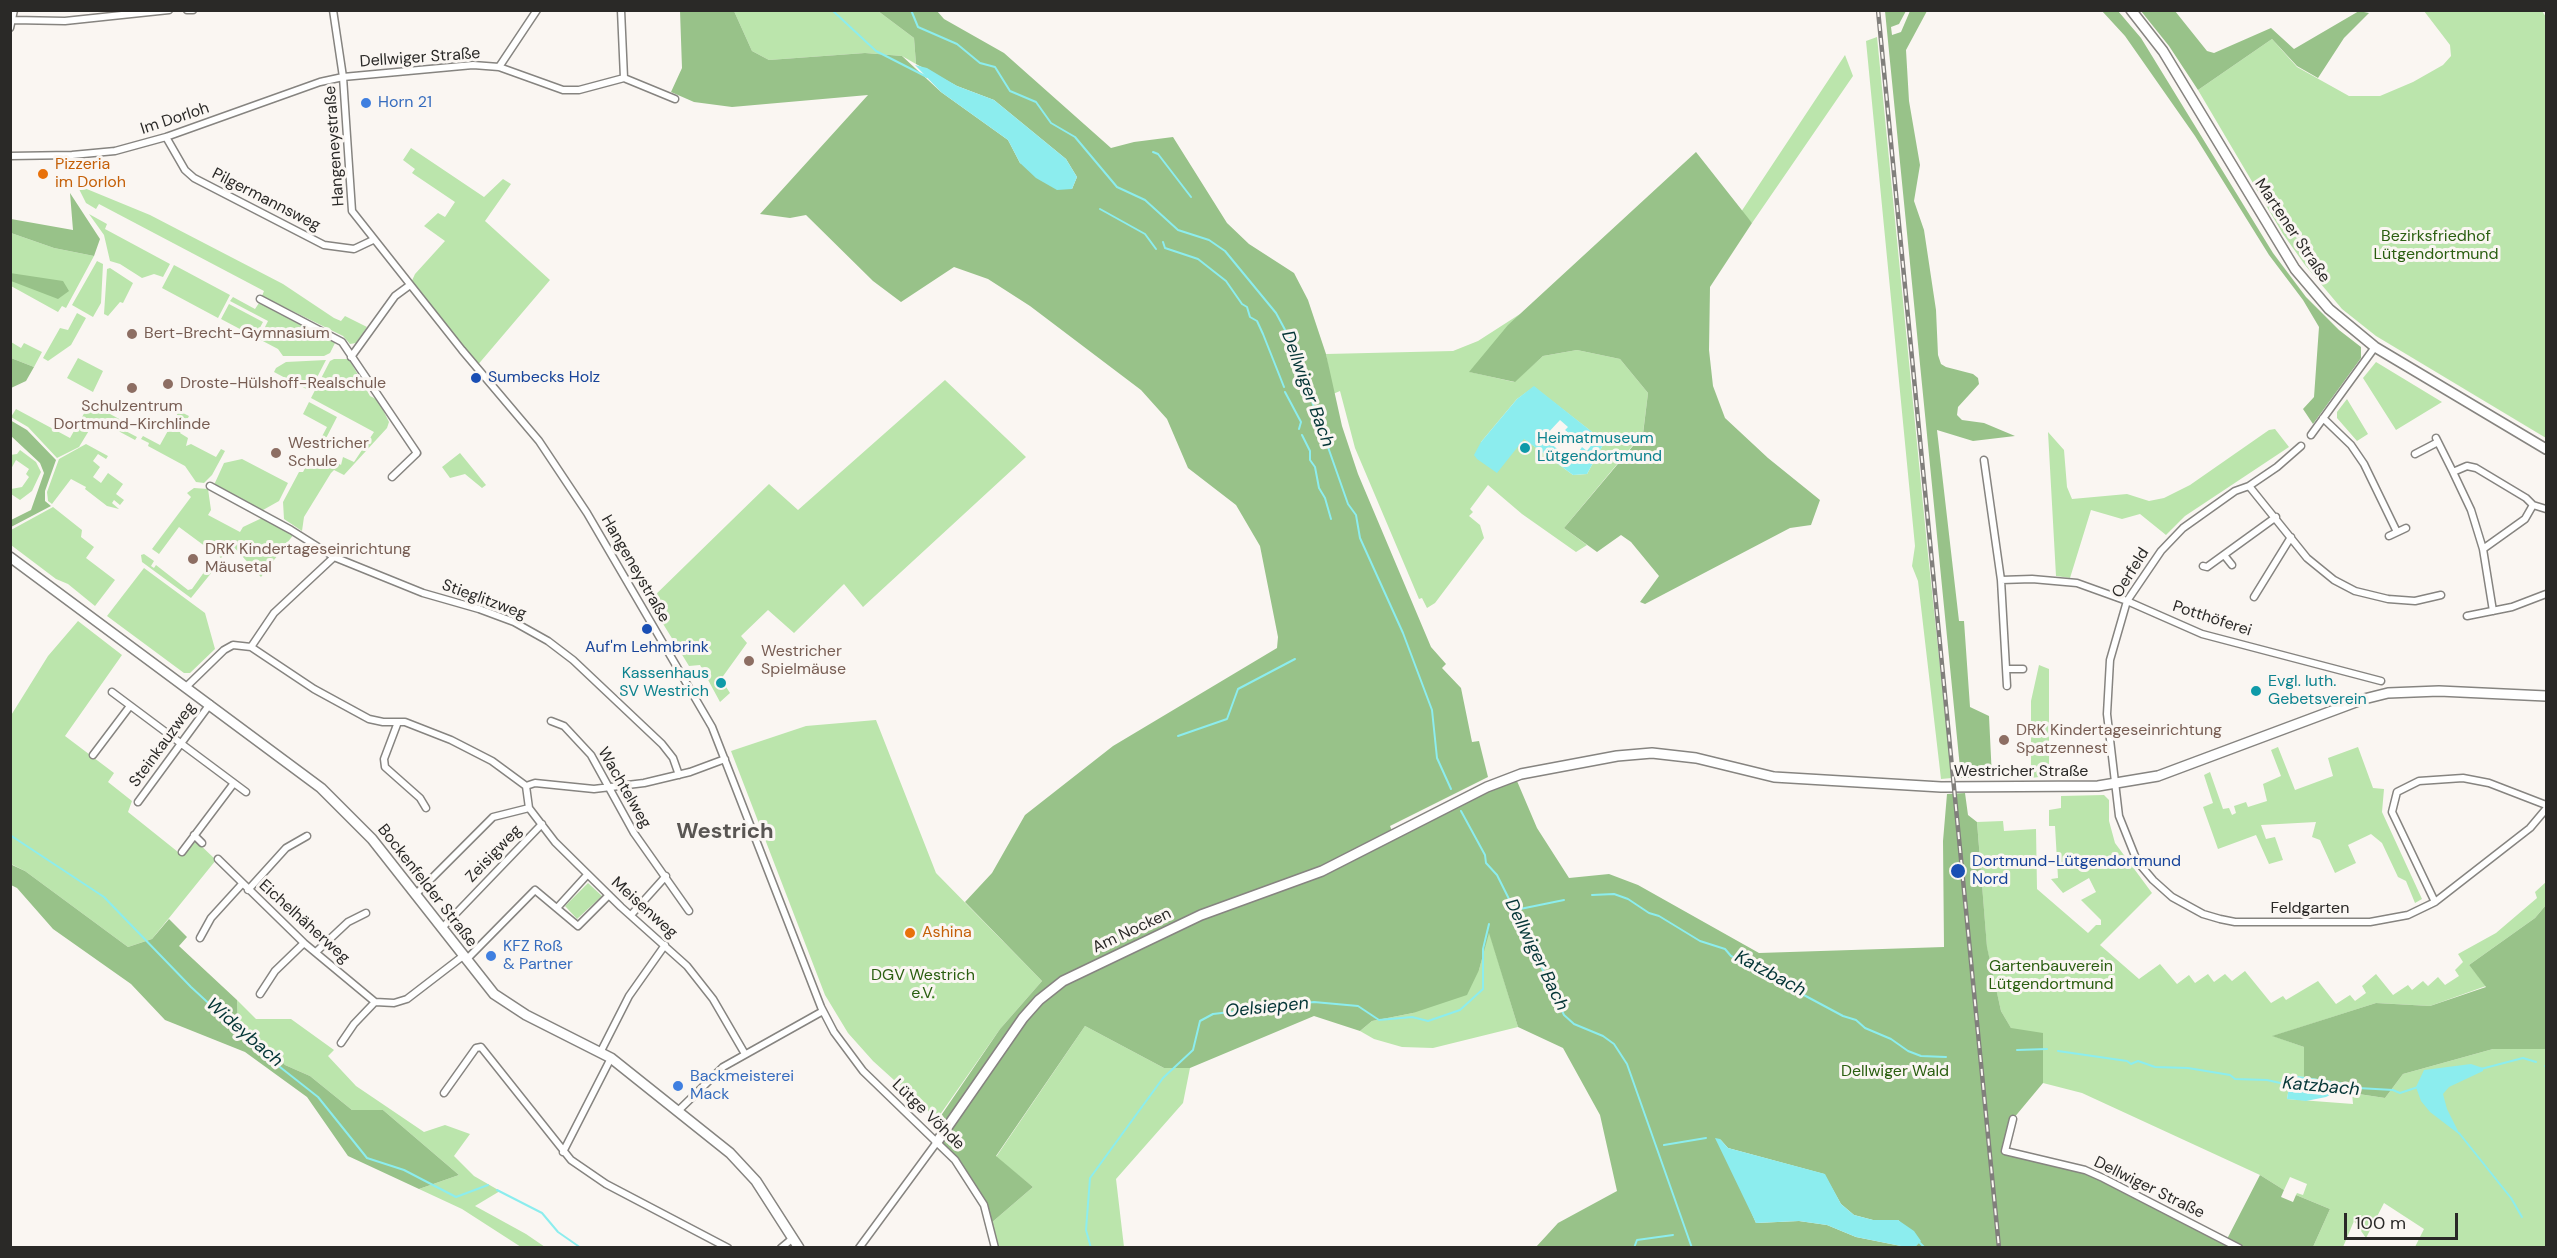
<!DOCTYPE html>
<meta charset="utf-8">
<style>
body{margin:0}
#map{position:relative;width:2557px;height:1258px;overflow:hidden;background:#faf6f2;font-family:"DM Sans",sans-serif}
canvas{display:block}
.frame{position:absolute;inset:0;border:12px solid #2a2927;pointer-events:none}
.scale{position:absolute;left:2344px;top:1213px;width:114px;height:27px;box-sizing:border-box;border:3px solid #2a2927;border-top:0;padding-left:8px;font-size:18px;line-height:21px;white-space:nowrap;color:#2a2927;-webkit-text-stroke:4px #faf6f2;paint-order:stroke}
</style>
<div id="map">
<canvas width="2557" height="1258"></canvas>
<div class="frame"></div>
<div class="scale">100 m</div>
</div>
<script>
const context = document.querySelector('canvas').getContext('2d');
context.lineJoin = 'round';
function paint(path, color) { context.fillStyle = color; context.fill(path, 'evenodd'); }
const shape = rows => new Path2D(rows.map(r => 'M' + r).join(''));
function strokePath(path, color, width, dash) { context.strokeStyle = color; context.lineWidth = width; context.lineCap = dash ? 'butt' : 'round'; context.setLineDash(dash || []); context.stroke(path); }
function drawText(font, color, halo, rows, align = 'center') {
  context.font = font + ' "DM Sans",sans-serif'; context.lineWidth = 6; context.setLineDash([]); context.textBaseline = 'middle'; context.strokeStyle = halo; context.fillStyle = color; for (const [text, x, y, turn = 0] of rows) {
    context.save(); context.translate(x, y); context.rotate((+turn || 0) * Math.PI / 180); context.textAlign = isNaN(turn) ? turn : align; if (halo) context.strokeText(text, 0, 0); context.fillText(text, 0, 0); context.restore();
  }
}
paint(shape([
 [734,11,878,11,914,38,916,64,902,56,865,53,769,60,752,51],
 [2424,11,2542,11,2546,17,2546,438,2376,336,2342,309,2305,265,2283,234,2198,90,2272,39,2297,67,2349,96,2380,96,2413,82,2443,65,2451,56,2450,45],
 [1877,37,1927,545,1952,778,1941,779,1918,581,1912,566,1915,546,1866,41],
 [1845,55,1853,76,1752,223,1741,212],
 [411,148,484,197,503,179,511,184,485,221,550,280,476,367,410,285,415,274,445,241,424,226,438,213,445,217,455,202,412,173,415,169,403,160],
 [77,185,150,215,283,284,334,318,341,321,345,316,367,327,356,343,350,344,343,336,262,296,264,291,99,204,96,209,86,203],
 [89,214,107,224,105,229,170,264,163,277,154,274,142,278,120,264,110,261,104,235],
 [11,233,54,248,94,256,66,308,62,306,58,312,11,286],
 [97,261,103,264,101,303,93,317,72,305],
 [174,265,230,295,218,318,162,288],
 [110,268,133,283,123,303,120,302,108,316,104,314,107,269],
 [233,297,255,309,259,303,335,343,330,353,324,356,283,356,278,349,259,339,268,321,230,301],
 [229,304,263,322,255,337,221,319],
 [77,313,86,318,71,345,48,361,43,358,60,328,68,330],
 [1520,314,1470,372,1514,382,1543,356,1577,350,1620,359,1648,393,1643,433,1564,528,1587,545,1576,552,1522,514,1488,485,1470,509,1473,512,1469,516,1480,525,1484,538,1435,603,1427,608,1422,598,1419,599,1355,448,1340,391,1333,394,1326,354,1453,351,1478,341],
 [1534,387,1601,439,1604,443,1587,474,1573,475,1523,438,1481,442,1517,399],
 [11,342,21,348,24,343,42,352,34,367,11,358],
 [78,358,103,371,93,392,67,378],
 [334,359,349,359,370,396,378,400,389,422,387,428,344,475,334,470,331,473,304,517,302,531,284,519,283,502,299,472,303,472,311,457,329,466,333,459,341,465,343,457,354,462,374,432,311,398,330,361],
 [326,360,310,391,274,372,276,368,286,362],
 [2376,362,2442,402,2396,430,2363,378],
 [945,380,1026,457,863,607,844,584,794,633,768,610,741,636,747,643,721,679,730,693,720,702,700,665,689,666,649,601,769,484,798,510],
 [2347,399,2368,434,2357,441,2337,418,2337,412],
 [309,402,337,417,322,446,318,444,327,427,303,414],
 [90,403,121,420,118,427,137,437,135,440,96,419,79,447,57,458,28,427,11,417,16,409,70,438],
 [179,411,189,416,180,433,188,438,186,446,191,444,216,457,221,449,225,451,212,475,204,483,196,482,185,466,148,446,149,443,141,439,143,436,160,445],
 [2275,429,2289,447,2185,516,2166,535,2140,514,2122,519,2091,510,2070,578,2056,576,2048,432,2064,450,2067,487,2072,499,2127,494,2149,501,2164,498,2190,485,2269,430],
 [86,444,108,456,106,459,98,454,93,461,100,467,93,477,101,483,108,473,123,484,116,494,124,500,120,505,114,500,112,503,119,509,107,506,85,489,86,487,71,479,52,504,48,501,47,492,59,459],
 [20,450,36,462,41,472,32,491,20,500,11,494,11,489,22,487,29,477,26,474,29,469,16,460,11,469,10,455,17,454],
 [460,453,486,485,482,488,465,474,450,478,442,467],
 [242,459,288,483,279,501,263,510,259,509,214,485,224,463],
 [194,488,208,489,211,510,208,515,240,532,243,527,262,518,294,534,261,577,232,545,221,558,179,527,159,554,152,549,191,497,187,493],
 [53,507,82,530,81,537,94,547,86,558,115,580,95,606,68,584,56,579,11,545,11,530],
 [144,554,154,561,151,566,154,568,156,565,188,590,192,589,207,568,212,572,191,598,142,562,141,555],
 [144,568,205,613,215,649,190,673,184,673,107,616],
 [78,621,122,655,65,736,114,773,108,782,132,801,128,812,183,856,196,841,216,860,152,939,128,947,25,871,11,864,10,717,48,656],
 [2039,665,2049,669,2049,766,2047,776,2031,778,2031,701],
 [876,720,936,873,1042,981,1000,1029,937,1119,873,1061,848,1033,825,995,731,751,806,726],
 [2278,747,2295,790,2333,776,2328,758,2358,747,2373,788,2384,789,2382,812,2422,899,2415,903,2406,881,2398,877,2382,843,2371,834,2348,845,2356,863,2335,873,2320,840,2312,837,2316,822,2261,825,2266,839,2275,837,2283,860,2269,864,2256,835,2218,849,2203,807,2213,803,2204,775,2210,772,2223,809,2229,808,2232,815,2236,813,2234,806,2246,802,2248,807,2267,801,2263,784,2281,776,2271,750],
 [2104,795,2109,800,2109,821,2115,843,2152,893,2100,945,2139,979,2160,964,2177,984,2189,975,2195,983,2208,974,2214,982,2225,974,2232,981,2245,971,2271,1003,2283,996,2286,1000,2318,981,2336,1004,2350,995,2355,1001,2366,993,2362,986,2376,974,2393,995,2408,985,2412,990,2423,981,2428,986,2438,977,2445,985,2459,976,2455,970,2463,962,2458,954,2496,933,2537,898,2535,892,2546,882,2546,905,2535,918,2469,965,2486,986,2430,1006,2376,1003,2273,1036,2304,1047,2304,1077,2291,1076,2287,1099,2353,1104,2352,1093,2385,1098,2403,1074,2493,1049,2546,1049,2546,1247,2415,1247,2424,1229,2384,1203,2366,1238,2354,1221,2343,1247,2313,1247,2330,1209,2296,1195,2297,1193,2303,1195,2307,1184,2290,1177,2284,1190,2260,1175,2082,1093,2043,1083,2001,1011,1987,948,1977,822,2003,821,2004,831,2036,829,2037,889,2088,933,2096,925,2101,925,2101,920,2081,900,2096,892,2089,878,2063,893,2051,879,2058,878,2055,826,2049,826,2049,810,2061,808,2061,796],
 [588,883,602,896,577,919,565,906],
 [1489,931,1518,1027,1433,1048,1402,1047,1374,1039,1360,1031,1372,1021,1413,1013,1479,970],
 [237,1000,256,1019,291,1019,334,1050,328,1056,356,1086,424,1132,445,1125,470,1134,454,1156,474,1176,500,1191,475,1206,526,1234,545,1247,521,1247,462,1209,419,1189,459,1175,383,1110,352,1110,310,1076,285,1065,256,1035,238,1025],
 [1085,1026,1164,1068,1190,1068,1183,1103,1116,1179,1124,1247,995,1247,990,1224,1033,1187,996,1157]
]), '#bbe5ac');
paint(shape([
 [680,11,734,11,752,51,769,60,865,53,902,56,941,92,1008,140,1020,163,1072,189,1077,177,1066,159,994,100,957,86,916,64,914,38,878,11,937,11,944,19,1004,53,1111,148,1134,142,1173,137,1227,223,1249,244,1294,273,1308,300,1326,354,1342,426,1358,474,1431,647,1446,664,1442,668,1461,688,1472,742,1479,741,1488,777,1390,826,1395,838,1503,784,1517,781,1537,828,1569,878,1609,874,1638,885,1759,953,1944,947,1943,841,1947,794,1965,793,1968,815,1977,822,1987,947,2001,1011,2011,1028,2043,1033,2043,1083,2013,1119,2005,1150,2085,1170,2226,1241,2260,1175,2284,1190,2281,1197,2293,1202,2296,1195,2330,1209,2313,1247,1915,1247,1920,1241,1898,1220,1873,1220,1854,1215,1841,1204,1824,1174,1728,1148,1720,1139,1756,1223,1799,1221,1827,1225,1856,1237,1906,1247,1536,1247,1558,1223,1617,1191,1600,1115,1563,1048,1518,1027,1489,933,1479,970,1467,995,1413,1013,1372,1021,1360,1031,1314,1016,1190,1068,1164,1068,1085,1026,996,1156,1033,1187,990,1224,969,1179,937,1142,945,1132,938,1120,1000,1029,1042,981,965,902,992,873,1025,815,1113,746,1277,648,1278,637,1260,546,1236,505,1188,468,1167,419,1141,390,1030,306,988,279,954,267,901,302,873,281,806,215,790,218,760,214,868,95,732,107,694,102,671,92,682,68],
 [1885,11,1906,11,1899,24,1891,27,1892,35,1901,32,1910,11,1927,11,1906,50,1909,101,1920,165,1914,201,1924,230,1936,310,1938,355,1941,364,1946,367,1973,374,1978,378,1979,384,1958,407,1957,415,1962,420,1984,423,2015,436,1973,441,1937,430,1959,621,1964,621,1970,707,1989,716,1992,778,1961,778],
 [2102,11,2118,11,2141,38,2273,253,2306,297,2339,330,2361,347,2361,358,2313,424,2303,409,2314,397,2319,327,2303,300,2269,255,2195,136,2125,36],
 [2141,11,2175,11,2207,51,2214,53,2271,28,2294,49,2359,11,2369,13,2344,38,2318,78,2297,66,2272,39,2198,90,2169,46],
 [1696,152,1752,223,1710,287,1709,350,1713,386,1725,418,1768,458,1820,500,1811,525,1790,528,1645,604,1640,602,1659,576,1631,542,1621,535,1597,552,1564,528,1643,434,1648,393,1620,359,1577,350,1543,356,1515,382,1469,372,1508,325],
 [70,193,100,239,94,256,54,248,11,233,11,219,73,230],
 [10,273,63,281,69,291,58,299,11,281],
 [11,358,34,367,26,381,11,388],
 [10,420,27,430,56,460,45,491,45,501,51,506,11,527,11,520,31,510,44,473,40,463,11,436],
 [10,864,25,871,128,947,152,939,169,919,187,937,179,946,237,1000,238,1025,256,1035,285,1065,310,1076,352,1110,383,1110,459,1175,419,1189,348,1156,307,1097,245,1052,165,1020,131,984,53,929,17,888,11,885],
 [2546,905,2546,1049,2493,1049,2403,1074,2385,1098,2352,1093,2351,1084,2304,1077,2304,1047,2272,1036,2376,1003,2430,1006,2486,987,2469,965,2535,918]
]), '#98c289');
paint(shape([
 [915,65,927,68,957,86,994,100,1066,159,1077,177,1072,189,1057,190,1036,178,1020,163,1008,140,941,92],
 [1534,386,1601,439,1604,443,1587,474,1573,475,1524,439,1497,473,1477,459,1474,455,1481,442,1517,399],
 [1560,420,1568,427,1565,430,1580,442,1584,437,1593,443,1587,451,1582,447,1576,456,1569,459,1549,442,1546,435],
 [2471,1064,2483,1068,2483,1071,2449,1087,2443,1094,2447,1109,2460,1135,2430,1112,2421,1101,2416,1087,2424,1070],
 [2291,1075,2351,1084,2358,1088,2352,1093,2341,1095,2334,1093,2326,1097,2306,1101,2287,1099],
 [1715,1138,1720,1139,1728,1148,1825,1174,1841,1204,1854,1215,1873,1220,1898,1220,1914,1231,1921,1241,1915,1247,1906,1247,1856,1237,1827,1225,1799,1221,1756,1223]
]), '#8cedee');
strokePath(shape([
 [832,10,876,51,927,77],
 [911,10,918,27,957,44,980,63,995,67,1010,91,1036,102,1051,123,1075,137,1117,187,1145,200,1178,230,1209,240,1225,251,1276,313,1290,339,1348,504,1356,515,1360,538,1403,633,1432,710,1437,758,1451,789],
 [1153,152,1158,154,1191,197],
 [1100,209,1145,234,1156,249],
 [1163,242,1165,248,1198,259,1226,281,1242,304,1247,307,1250,317,1257,321,1263,334,1284,387],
 [1285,392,1301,422,1299,429],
 [1302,435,1310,451,1310,460,1315,467,1319,488,1325,498,1331,519],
 [1178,736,1227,719,1238,689,1295,659],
 [1461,811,1485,855,1486,863,1497,875,1513,907,1564,1015,1574,1024,1603,1036,1614,1044,1627,1064,1692,1248],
 [10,835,104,897,191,987,266,1056,318,1097,367,1158,404,1170,456,1197,488,1185],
 [1592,895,1614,894,1628,899,1649,913,1659,916,1700,941,1725,949,1731,956,1843,1016,1856,1020,1865,1028,1891,1039,1908,1051,1921,1056,1946,1057],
 [1514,907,1520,909,1564,900],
 [1506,909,1512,904],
 [2017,1050,2047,1049],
 [2058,1051,2127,1061,2131,1064,2138,1061,2155,1067,2188,1068,2230,1075,2235,1079,2267,1080,2289,1085],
 [2545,1066,2546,1066],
 [2481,1069,2523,1058,2536,1062],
 [2358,1088,2393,1090,2400,1093,2418,1087],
 [2459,1133,2511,1198,2522,1217],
 [1664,1145,1706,1138],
 [497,1190,542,1213,558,1232,581,1248],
 [1919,1242,1925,1248],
 [1091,1248,1086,1230,1090,1178,1163,1078,1193,1050,1200,1021,1213,1014,1314,1002,1358,1006,1379,1020,1412,1017,1428,1021,1460,1010,1483,989,1483,949,1489,924],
 [1634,1248,1637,1240,1673,1235]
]), '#8cedee', 2);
const street = shape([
 [187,10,193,10],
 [333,10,343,77,352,211,462,350,539,441,587,513,712,727,821,1007,834,1032,863,1071,955,1160,984,1205,995,1248],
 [621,10,624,78],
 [13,20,65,21,169,10],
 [10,28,14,10],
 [499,67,537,10],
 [166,137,185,170,194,178,324,245,354,249,373,240],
 [10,156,72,155,115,151,166,137,320,82,343,77,473,65,499,67,563,90,579,90,624,78,675,99],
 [260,299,342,342,417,453,392,477],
 [351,357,395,296,410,285],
 [2323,418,2351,445,2364,464,2397,532],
 [2311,435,2375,347],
 [2436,438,2453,472],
 [2301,446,2277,467,2249,486,2235,491,2183,528,2161,551,2127,601,2110,660,2107,714,2119,816,2137,861,2153,880,2172,897,2203,914,2220,919,2235,922,2370,922,2408,915,2435,902,2530,828,2546,809],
 [2415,454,2438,442],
 [1984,460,2001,580,2007,686],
 [210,486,291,530,334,557,423,593,479,609,514,622,548,641,573,660,662,744,673,758,679,775],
 [2249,486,2307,558,2334,580,2355,591,2388,599,2415,601,2441,595],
 [2533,505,2546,509],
 [2389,536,2406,528],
 [2483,549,2471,510,2453,472,2467,466,2476,468,2526,498,2533,505,2525,519,2483,549,2493,611],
 [2224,555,2232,565],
 [2203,566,2207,567,2276,517],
 [2001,580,2032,579,2077,583,2127,601,2202,634,2381,681],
 [2254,597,2291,537],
 [2467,616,2512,607,2546,594],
 [251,647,274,613,334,557],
 [2006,669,2023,669],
 [186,687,224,650,233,645,251,647,314,689,369,719,383,722,405,722,451,740,492,761,526,786,535,783,594,789,644,783,690,772,725,759],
 [112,692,246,792],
 [551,721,564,726,591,755,634,833,689,911],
 [398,722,384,759,385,767,420,798,426,808],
 [93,755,130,706],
 [526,786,529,808,555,842,621,907,687,966,713,999,745,1054],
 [138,802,210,704],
 [194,835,202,843],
 [182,852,234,783],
 [218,859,304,943,375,1002,394,1003,407,999,463,956],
 [248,890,286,848,307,836],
 [415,895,493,817,529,808],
 [2435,902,2392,812,2397,792,2419,781,2463,778,2489,783,2546,805],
 [557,908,587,875],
 [631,915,666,876],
 [442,928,542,824],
 [200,938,211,918,242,884],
 [316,952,348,922,366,913],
 [466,960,535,890,578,926,609,895],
 [260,994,275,971,304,943],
 [341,1043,354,1024,375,1002],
 [601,1051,629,996,665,945],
 [444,1093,476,1048,481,1047,571,1160,606,1184,728,1248],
 [678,1111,723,1067,823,1011],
 [2013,1119,2005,1151,2085,1170,2103,1178,2239,1248],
 [563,1152,611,1058],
 [781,1248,793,1238],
 [859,1248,937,1142]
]);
const secondary = shape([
 [2131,10,2163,51,2295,269,2329,309,2375,347,2546,449],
 [10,557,321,788,372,839,494,994,526,1015,611,1058,730,1153,756,1181,799,1248],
 [937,1142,1023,1018,1039,1000,1063,981,1201,915,1322,871,1487,787,1521,774,1617,756,1652,753,1696,758,1774,777,1941,787,2098,786,2158,776,2364,699,2388,693,2439,691,2546,696]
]);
strokePath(street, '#868480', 9);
strokePath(secondary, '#868480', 12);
strokePath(street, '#fff', 6);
strokePath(secondary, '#fff', 9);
const rail = shape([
 [1878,10,1999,1248]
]);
strokePath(rail, '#817f7c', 4.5);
strokePath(rail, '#faf6f2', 2, [7]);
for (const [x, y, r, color] of [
 [366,103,6,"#3f7fe0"],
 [43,174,6,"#e8710a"],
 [132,334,6,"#8d6e63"],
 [476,378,6,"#1a4fb4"],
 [168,384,6,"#8d6e63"],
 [132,388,6,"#8d6e63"],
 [1525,448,6,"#0f9aa8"],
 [276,453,6,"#8d6e63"],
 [193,559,6,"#8d6e63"],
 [647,629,6,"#1a4fb4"],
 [749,661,6,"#8d6e63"],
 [721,683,6,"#0f9aa8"],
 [2256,691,6,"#0f9aa8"],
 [2004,740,6,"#8d6e63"],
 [1958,871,8,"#1a4fb4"],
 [910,933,6,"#e8710a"],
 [491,956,6,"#3f7fe0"],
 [678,1086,6,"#3f7fe0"]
]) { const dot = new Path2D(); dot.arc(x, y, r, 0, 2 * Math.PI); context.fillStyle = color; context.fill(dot); strokePath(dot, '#faf6f2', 2); }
drawText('16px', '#2a2927', '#faf6f2', [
 ["Dellwiger Straße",420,58,-4],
 ["Im Dorloh",175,119,-18],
 ["Hangeneystraße",335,146,-94],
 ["Pilgermannsweg",266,200,27],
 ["Martener Straße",2292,231,56],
 ["Hangeneystraße",635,569,60],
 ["Oerfeld",2131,573,-58],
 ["Stieglitzweg",484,600,20],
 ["Potthöferei",2212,619,18],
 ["Steinkauzweg",163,745,-54],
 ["Westricher Straße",2021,772],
 ["Wachtelweg",624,788,60],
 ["Zeisigweg",494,854,-46],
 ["Bockenfelder Straße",427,886,52],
 ["Meisenweg",644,908,42],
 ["Feldgarten",2310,909],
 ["Eichelhäherweg",304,922,42],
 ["Am Nocken",1132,931,-25],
 ["Lütge Vöhde",928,1115,44],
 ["Dellwiger Straße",2149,1188,26]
]);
drawText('16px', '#366cbe', '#faf6f2', [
 ["Horn 21",378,103],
 ["KFZ Roß",503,947],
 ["& Partner",503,965],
 ["Backmeisterei",690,1077],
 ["Mack",690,1095]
], 'left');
drawText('16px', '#c56008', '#faf6f2', [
 ["Pizzeria",55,165],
 ["im Dorloh",55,183],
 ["Ashina",922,933]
], 'left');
drawText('16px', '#2a5e10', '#faf6f2', [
 ["Bezirksfriedhof",2436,237],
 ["Lütgendortmund",2436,255],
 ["Gartenbauverein",2051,967],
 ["Lütgendortmund",2051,985],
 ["DGV Westrich",923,976],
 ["e.V.",923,994],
 ["Dellwiger Wald",1895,1072]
]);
drawText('16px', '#785e54', '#faf6f2', [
 ["Bert-Brecht-Gymnasium",144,334],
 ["Droste-Hülshoff-Realschule",180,384],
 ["Schulzentrum",132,407,"center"],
 ["Dortmund-Kirchlinde",132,425,"center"],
 ["Westricher",288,444],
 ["Schule",288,462],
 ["DRK Kindertageseinrichtung",205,550],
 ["Mäusetal",205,568],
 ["Westricher",761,652],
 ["Spielmäuse",761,670],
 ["DRK Kindertageseinrichtung",2016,731],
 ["Spatzennest",2016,749]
], 'left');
drawText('16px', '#164399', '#faf6f2', [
 ["Sumbecks Holz",488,378],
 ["Auf'm Lehmbrink",647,648,"center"],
 ["Dortmund-Lütgendortmund",1972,862],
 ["Nord",1972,880]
], 'left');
drawText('16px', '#0d838f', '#faf6f2', [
 ["Heimatmuseum",1537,439],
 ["Lütgendortmund",1537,457],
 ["Kassenhaus",709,674,"right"],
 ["SV Westrich",709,692,"right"],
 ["Evgl. luth.",2268,682],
 ["Gebetsverein",2268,700]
], 'left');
drawText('italic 18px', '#043536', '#faf6f2', [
 ["Dellwiger Bach",1307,389,70],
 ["Dellwiger Bach",1536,955,64],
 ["Katzbach",1770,974,28],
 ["Oelsiepen",1267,1008,-6],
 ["Wideybach",244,1033,41],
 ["Katzbach",2321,1087,5]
]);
drawText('bold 22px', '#595653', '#faf6f2', [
 ["Westrich",725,832]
]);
</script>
